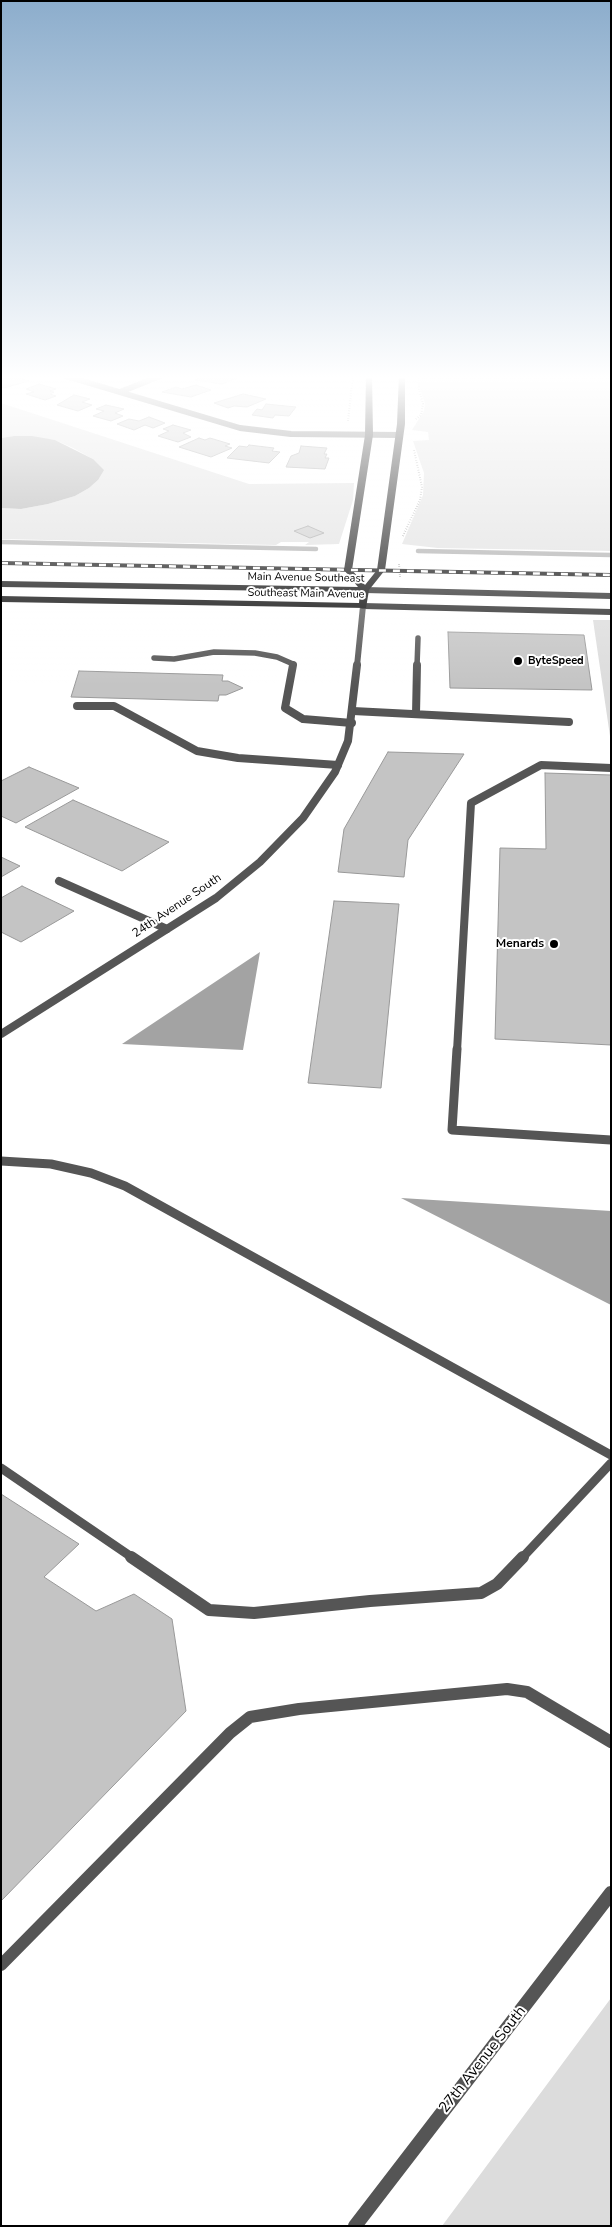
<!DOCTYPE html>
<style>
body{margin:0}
#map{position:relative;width:612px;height:2227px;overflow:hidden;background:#fff;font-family:"Nunito Sans",sans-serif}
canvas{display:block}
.frame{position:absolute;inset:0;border:2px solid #000;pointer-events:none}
</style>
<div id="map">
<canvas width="612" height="2227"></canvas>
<div class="frame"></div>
</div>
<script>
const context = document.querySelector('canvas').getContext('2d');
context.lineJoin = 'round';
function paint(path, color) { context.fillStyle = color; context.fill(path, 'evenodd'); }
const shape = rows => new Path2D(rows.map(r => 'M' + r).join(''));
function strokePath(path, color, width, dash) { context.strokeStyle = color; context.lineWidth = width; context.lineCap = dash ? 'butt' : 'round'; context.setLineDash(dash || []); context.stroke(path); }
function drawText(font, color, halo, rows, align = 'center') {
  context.font = font + ' "Nunito Sans",sans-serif'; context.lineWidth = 4; context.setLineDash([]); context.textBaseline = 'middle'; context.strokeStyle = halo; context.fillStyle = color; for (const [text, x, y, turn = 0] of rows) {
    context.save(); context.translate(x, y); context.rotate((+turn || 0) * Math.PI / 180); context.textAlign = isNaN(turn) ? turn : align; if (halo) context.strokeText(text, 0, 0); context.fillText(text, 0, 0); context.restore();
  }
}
paint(shape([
 [417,374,611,374,611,551,438,548,402,544,423,495,424,473,413,441,429,440,428,432,412,430,424,411,425,403,417,381],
 [1,403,249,484,354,483,353,500,339,544,305,545,309,542,281,542,276,545,1,539,1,508,21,509,48,504,75,496,89,488,98,480,93,459,73,448,55,440,14,436,1,438],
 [593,620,611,620,611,743],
 [611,1998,611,2226,442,2226]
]), '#dcdcdc');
paint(shape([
 [14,436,32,436,55,440,93,459,104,470,98,480,89,488,75,496,48,504,21,509,1,508,1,438],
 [260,952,243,1050,122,1044],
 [401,1198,611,1211,611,1305]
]), '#a3a3a3');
strokePath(shape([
 [1,542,316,549],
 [418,551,611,555]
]), '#a3a3a3', 4.5);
const building = shape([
 [208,374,214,376,230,374,240,377,222,384,195,380,208,374],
 [1,375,10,377,14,376,29,381,4,388,1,387,1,375],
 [39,384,56,389,50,391,54,392,50,394,56,396,45,400,26,394,34,392,26,389,39,384],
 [196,385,211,390,191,397,162,392,176,387,182,389,196,385],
 [243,394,266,399,247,407,234,406,228,408,214,403,243,394],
 [74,395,90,399,82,402,92,405,78,411,57,405,74,395],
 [266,404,296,407,289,416,275,415,273,418,252,415,257,409,262,410,266,404],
 [106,405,124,409,115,413,123,416,111,421,93,416,104,411,96,409,106,405],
 [149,417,165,423,153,428,145,425,134,430,117,424,129,419,139,421,149,417],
 [173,425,191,430,183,433,191,437,178,442,158,436,169,431,163,429,173,425],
 [199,438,205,440,210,438,230,444,225,446,232,448,211,457,179,447,199,438],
 [249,445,274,448,272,451,280,452,269,463,227,458,239,446,247,447,249,445],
 [301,446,327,448,324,454,327,454,325,458,329,458,325,469,286,467,291,456,299,453,301,446],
 [308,526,324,533,310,538,294,531,308,526],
 [448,632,584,635,592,690,450,688,448,632],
 [79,671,223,675,222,681,228,681,243,688,226,695,219,695,218,701,71,697,79,671],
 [388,752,464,754,408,840,404,877,338,872,344,829,388,752],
 [29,767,79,788,16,823,1,816,1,781,29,767],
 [545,773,611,775,611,1045,495,1039,500,848,546,849,545,773],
 [73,800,169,842,122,871,25,827,73,800],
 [1,857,20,866,1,877,1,857],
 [22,886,74,911,21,942,1,932,1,898,22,886],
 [334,901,399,904,381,1088,308,1083,334,901],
 [1,1494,79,1544,44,1577,96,1611,134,1594,172,1619,186,1711,1,1901,1,1494]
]);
paint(building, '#c4c4c4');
strokePath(building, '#999', 1);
strokePath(shape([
 [416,419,421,415,423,404,418,386],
 [348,421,353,375],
 [403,536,420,500,422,487,414,450],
 [399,564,400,577]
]), '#777', 2, [0.5, 2]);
strokePath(shape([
 [154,658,174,659,214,652,255,653,277,657,293,664,293,666],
 [417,666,418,638]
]), '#555', 5.5);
strokePath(shape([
 [293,665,285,708,303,719,352,723],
 [77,706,114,706,197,751,238,758,338,765],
 [353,711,569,722],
 [416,714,417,665],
 [59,881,167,929],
 [457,1051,471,803,541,765,611,768]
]), '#555', 8);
strokePath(shape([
 [457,1049,452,1130,611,1140],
 [1,1161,51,1164,91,1173,125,1186,611,1455],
 [1,1468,133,1558],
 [522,1558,611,1463]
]), '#555', 9);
strokePath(shape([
 [131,1557,209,1610,254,1613,370,1601,481,1593,497,1584,523,1557],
 [1,1965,230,1733,250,1717,299,1709,507,1689,527,1692,611,1742]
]), '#555', 12);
strokePath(shape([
 [59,374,240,428,291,434,400,435],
 [120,392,165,374],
 [357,666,363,606]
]), '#555', 6);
strokePath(shape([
 [1,1034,216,898,260,862,303,818,335,772,348,741,357,665]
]), '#555', 8);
strokePath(shape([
 [355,2226,611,1893]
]), '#555', 14);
strokePath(shape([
 [365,590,611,596],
 [363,606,611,612]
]), '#222', 6);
paint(shape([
 [366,374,372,374,373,435,352,570,365,585,377,570,397,424,399,374,405,374,405,424,385,570,369,590,366,608,1,602,1,596,359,603,360,592,1,587,1,581,358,587,344,570,365,435,366,374]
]), '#000');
const rail = shape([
 [1,563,611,575]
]);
strokePath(rail, '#000', 4);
strokePath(rail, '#fff', 2.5, [7]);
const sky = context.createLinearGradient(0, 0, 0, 686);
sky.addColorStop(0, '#8cadcc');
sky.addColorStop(0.55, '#fff');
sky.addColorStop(1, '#ffffff00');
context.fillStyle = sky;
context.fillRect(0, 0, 612, 686);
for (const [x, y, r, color] of [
 [518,661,5,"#000"],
 [554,944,5,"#000"]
]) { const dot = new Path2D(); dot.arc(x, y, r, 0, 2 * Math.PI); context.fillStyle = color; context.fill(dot); strokePath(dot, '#fff', 2); }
drawText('11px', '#000', '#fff', [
 ["Main Avenue Southeast",306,578,1],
 ["Southeast Main Avenue",306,594,1]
]);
drawText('bold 11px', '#000', '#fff', [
 ["ByteSpeed",528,661]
], 'left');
drawText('12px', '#000', '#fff', [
 ["24th Avenue South",177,906,-34]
]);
drawText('bold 12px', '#000', '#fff', [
 ["Menards",544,944]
], 'right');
drawText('15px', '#000', '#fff', [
 ["27th Avenue South",483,2060,-52]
]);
</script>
